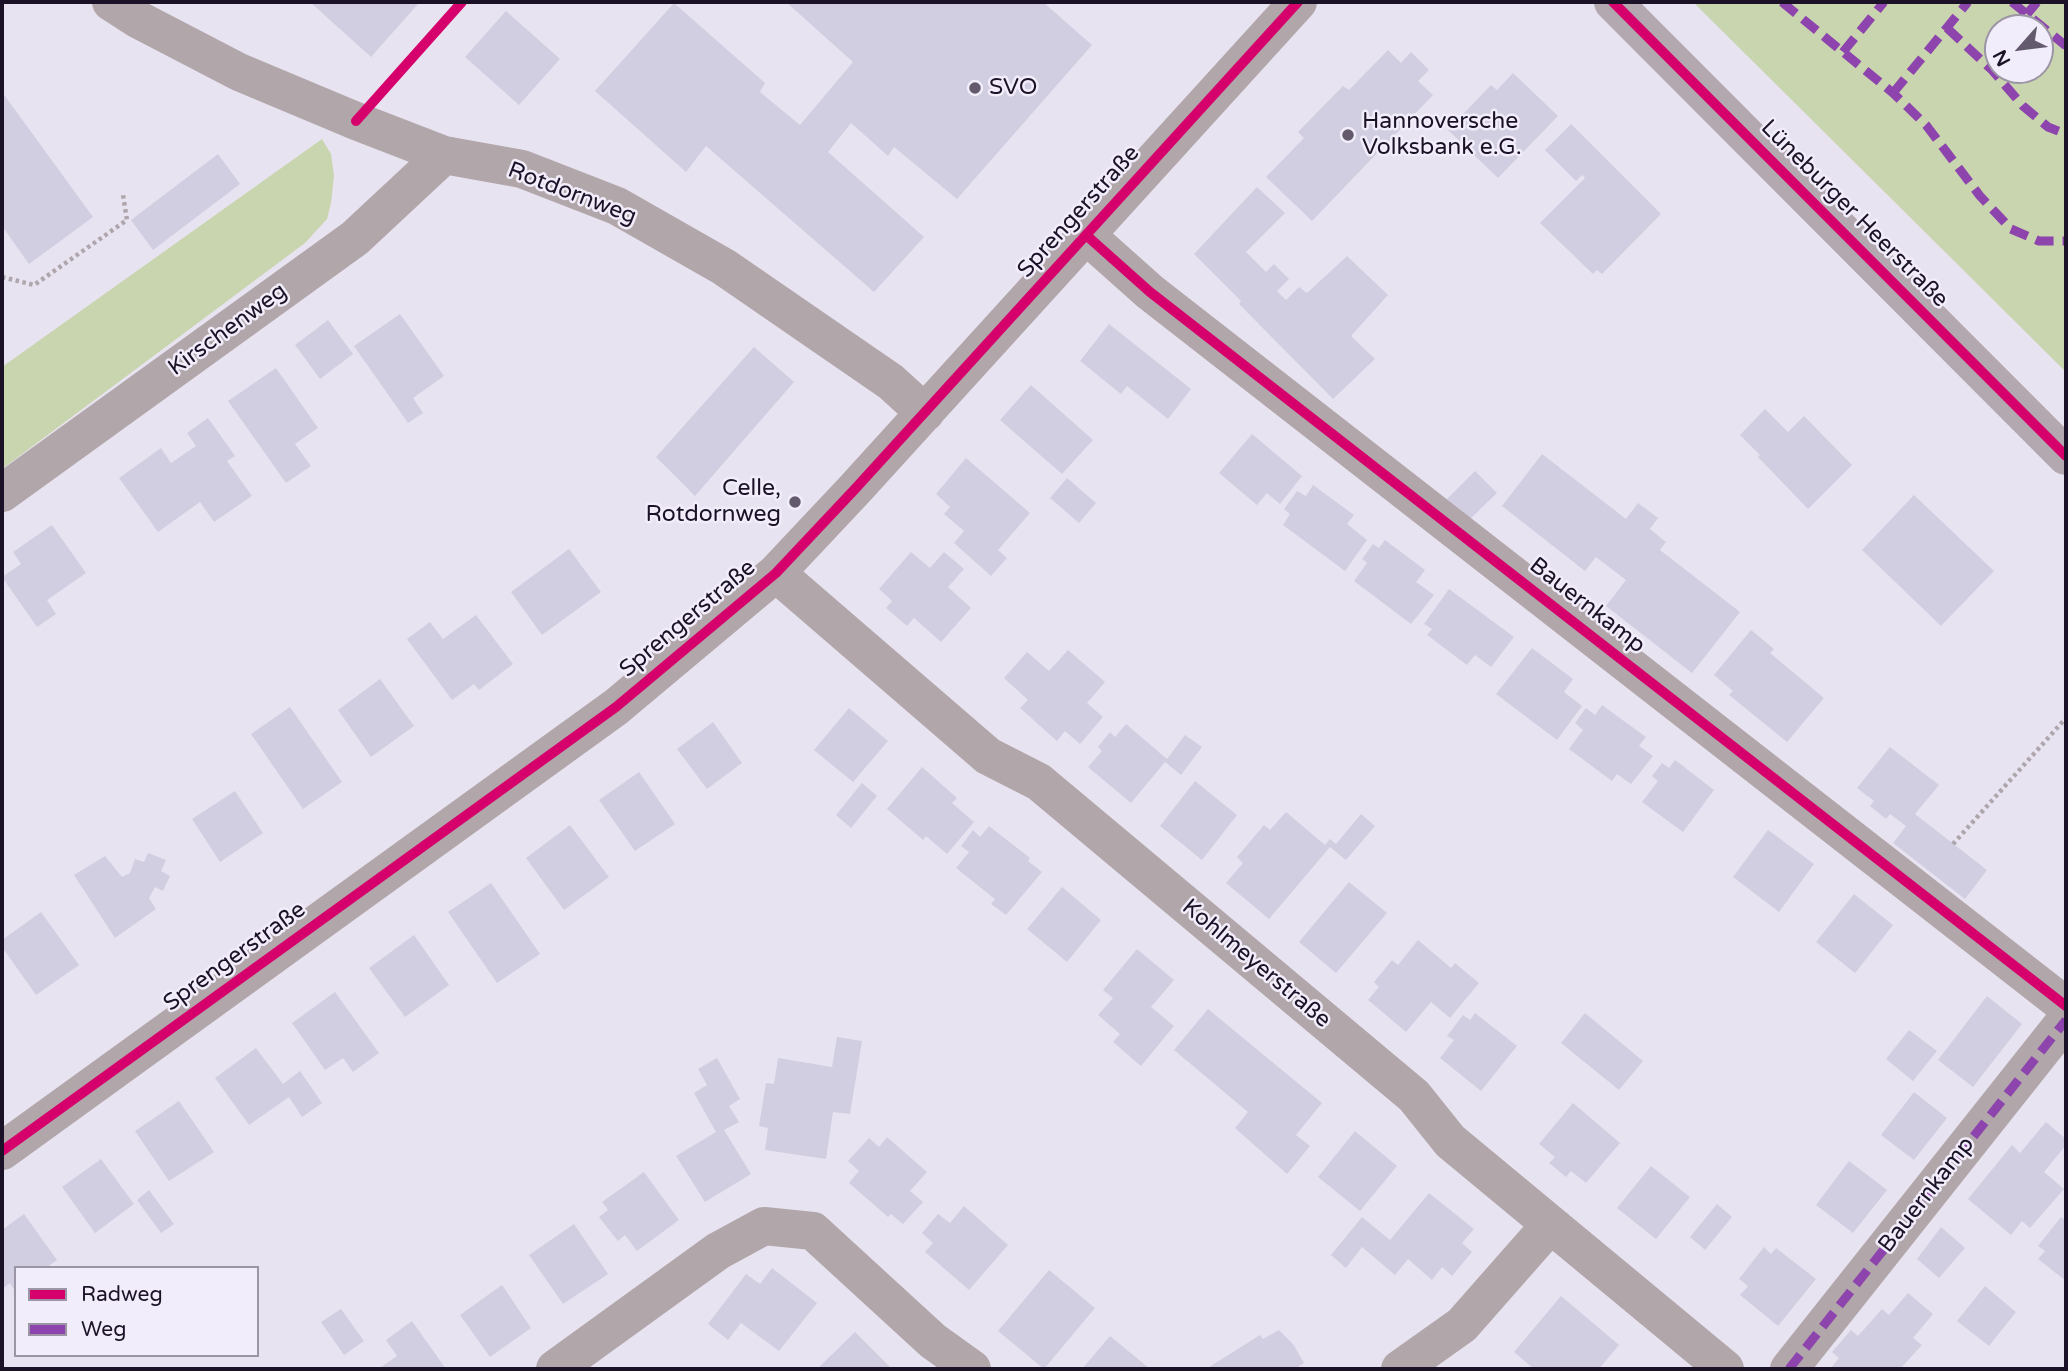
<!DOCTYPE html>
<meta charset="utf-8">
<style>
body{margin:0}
#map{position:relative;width:2068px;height:1371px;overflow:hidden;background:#e8e3f0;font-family:"Varela Round",sans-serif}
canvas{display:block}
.frame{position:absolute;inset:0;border:4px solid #1b1227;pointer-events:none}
.legend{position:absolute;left:14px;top:1266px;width:245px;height:91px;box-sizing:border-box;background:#f2edfa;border:2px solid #9c95a6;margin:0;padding:9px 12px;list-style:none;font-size:21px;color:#1b1227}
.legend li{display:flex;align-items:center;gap:14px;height:35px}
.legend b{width:35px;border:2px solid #9c95a6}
.north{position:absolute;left:1984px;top:14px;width:70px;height:70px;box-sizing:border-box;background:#f2edfa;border:2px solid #9c95a6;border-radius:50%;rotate:242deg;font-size:19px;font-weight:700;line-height:28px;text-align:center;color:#1b1227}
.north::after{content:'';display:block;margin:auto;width:24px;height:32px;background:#635b6d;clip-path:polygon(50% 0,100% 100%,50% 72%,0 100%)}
</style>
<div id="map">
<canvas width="2068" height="1371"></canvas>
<div class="frame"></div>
<ul class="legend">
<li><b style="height:9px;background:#d6006c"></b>Radweg</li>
<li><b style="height:9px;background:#8e44ad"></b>Weg</li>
</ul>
<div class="north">N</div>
</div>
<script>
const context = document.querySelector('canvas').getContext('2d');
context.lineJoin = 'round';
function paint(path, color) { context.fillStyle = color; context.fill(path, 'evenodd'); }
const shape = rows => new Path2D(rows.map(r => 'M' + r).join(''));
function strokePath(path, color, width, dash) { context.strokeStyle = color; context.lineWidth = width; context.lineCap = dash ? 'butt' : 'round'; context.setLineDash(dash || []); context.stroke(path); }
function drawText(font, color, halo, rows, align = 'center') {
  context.font = font + ' "Varela Round",sans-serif'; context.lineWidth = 5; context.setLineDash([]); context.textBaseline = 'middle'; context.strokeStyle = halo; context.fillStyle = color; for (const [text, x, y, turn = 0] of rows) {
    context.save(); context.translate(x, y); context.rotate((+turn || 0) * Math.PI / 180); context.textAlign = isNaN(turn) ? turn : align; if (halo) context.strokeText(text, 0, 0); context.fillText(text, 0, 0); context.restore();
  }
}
paint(shape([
 [1693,2,2066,2,2066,372],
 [1998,28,2040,28,2040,70,1998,70],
 [322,139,331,154,334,176,331,203,327,219,305,243,2,469,2,367]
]), '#c9d5ae');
paint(shape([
 [310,2,416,2,418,4,371,57],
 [786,2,1043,2,1092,45,957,199,894,147,888,156,851,123,828,152,924,237,874,292,706,146,686,172,595,91,674,3,765,83,760,92,800,125,853,62],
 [506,11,560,59,519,105,465,57],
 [1388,50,1401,63,1411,52,1429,70,1418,81,1433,95,1312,221,1266,177,1304,138,1298,132,1343,86,1349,90],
 [1513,73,1558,116,1498,178,1448,130,1491,85,1497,90],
 [2,92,93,217,29,264,2,226],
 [1571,124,1661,214,1602,274,1597,270,1593,274,1540,223,1585,178,1582,175,1576,181,1545,150],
 [218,154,240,184,153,250,131,220],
 [1257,187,1285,213,1246,252,1266,272,1274,264,1289,279,1277,291,1286,300,1299,287,1307,293,1347,256,1388,295,1351,336,1375,359,1333,399,1239,304,1241,301,1194,254],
 [400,314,444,376,413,398,423,413,408,423,354,346],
 [328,320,353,354,320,379,295,345],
 [1109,324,1191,389,1168,419,1127,386,1121,394,1080,361],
 [754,347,794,382,695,496,656,457],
 [276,368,318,428,295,444,311,466,286,483,228,401],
 [1031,385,1093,440,1062,474,1000,420],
 [1765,409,1788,432,1804,416,1852,465,1808,509,1758,457,1760,455,1740,435],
 [208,418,235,456,227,461,252,496,214,522,200,502,158,532,119,478,161,448,171,463,196,446,187,433],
 [1252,434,1302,476,1280,504,1267,493,1257,505,1219,473],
 [1542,454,1626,519,1638,503,1658,518,1650,529,1666,542,1660,550,1740,612,1692,673,1606,606,1626,580,1596,557,1585,571,1502,506],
 [966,458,1030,513,998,550,1007,558,991,576,954,543,964,531,944,514,950,507,936,494],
 [1475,471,1497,493,1468,521,1447,499],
 [1067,478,1096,503,1079,523,1050,498],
 [1313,485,1354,515,1347,524,1367,540,1345,571,1283,525,1290,514,1284,509,1297,491,1306,496],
 [1914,495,1994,571,1941,626,1862,550],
 [52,525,86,573,47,600,56,614,37,627,2,577,21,564,13,552],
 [1385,540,1425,570,1416,582,1434,595,1411,624,1354,581,1367,563,1362,559,1373,544,1379,548],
 [569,549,601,592,542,635,511,592],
 [911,552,930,568,944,552,964,569,948,587,971,608,941,642,914,618,907,626,886,608,892,601,879,589],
 [1449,589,1514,637,1491,667,1475,655,1467,665,1427,635,1432,629,1424,624],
 [476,615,513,664,479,690,474,684,452,700,407,639,430,622,443,639],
 [1751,630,1774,649,1770,653,1824,698,1787,742,1729,695,1733,691,1714,675],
 [1532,648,1573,679,1564,692,1582,706,1557,740,1496,694],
 [1068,650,1105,682,1087,703,1103,717,1080,744,1065,731,1057,741,1020,708,1028,700,1004,678,1027,652,1049,671],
 [380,679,414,726,371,757,338,710],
 [1602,705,1646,737,1639,746,1653,756,1631,784,1617,774,1612,781,1569,749,1583,730,1575,723,1586,708,1595,715],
 [290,707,342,782,303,809,251,734],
 [849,708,888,741,853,782,814,750],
 [713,722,742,763,707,789,677,749],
 [1126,724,1167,759,1185,735,1202,747,1181,775,1165,762,1131,803,1088,767,1102,751,1098,747,1110,732,1115,737],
 [1890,747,1939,785,1915,814,1987,870,1965,899,1893,843,1906,826,1890,814,1886,819,1870,806,1874,801,1857,788],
 [1675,760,1714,790,1683,832,1642,802,1658,781,1652,776,1662,763,1669,768],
 [922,767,957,798,952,803,974,822,947,854,926,836,923,840,887,809],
 [639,772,675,824,635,851,599,800],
 [1195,781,1237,815,1202,860,1160,826],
 [862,783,877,796,851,828,836,815],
 [235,791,263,833,220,862,192,819],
 [1286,812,1325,845,1330,839,1336,844,1361,814,1375,826,1346,860,1330,847,1269,919,1226,883,1243,863,1237,857,1264,825,1270,830],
 [570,825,609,877,564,910,526,858],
 [989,826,1030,858,1028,861,1042,872,1006,915,991,904,995,899,956,868,969,852,961,846,973,830,980,837],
 [1768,830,1814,864,1779,912,1733,877],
 [148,853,166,860,161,871,170,876,163,891,155,887,149,898,156,909,115,938,74,875,105,856,122,877,130,873,135,859,144,862],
 [1349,882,1387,913,1336,973,1299,942],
 [491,883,540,954,497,983,448,912],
 [1062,887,1101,920,1067,962,1027,929],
 [1854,894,1893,925,1855,973,1816,942],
 [41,912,79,965,36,995,2,947,2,940],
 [414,935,449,985,405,1017,369,968],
 [1418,940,1451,968,1455,963,1479,983,1450,1018,1431,1002,1406,1032,1368,1000,1379,987,1374,982,1392,960,1398,965],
 [1137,949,1174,980,1151,1007,1174,1026,1141,1066,1113,1042,1120,1034,1098,1015,1113,998,1103,990],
 [335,992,379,1053,353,1072,343,1058,325,1070,292,1023],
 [1987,996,2022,1024,1973,1087,1938,1060],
 [1208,1009,1322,1103,1296,1135,1310,1146,1287,1174,1235,1128,1248,1112,1174,1050],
 [1475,1013,1517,1046,1481,1091,1440,1058,1454,1040,1447,1036,1463,1015,1470,1020],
 [1585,1013,1643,1061,1619,1090,1561,1043],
 [1909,1030,1937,1051,1913,1081,1886,1059],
 [837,1037,862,1041,850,1114,833,1112,826,1159,765,1150,768,1128,759,1126,766,1083,774,1084,778,1058,832,1067],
 [256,1048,283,1084,300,1071,322,1103,302,1117,289,1097,249,1125,215,1078],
 [717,1058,740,1099,729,1106,739,1122,724,1130,751,1174,705,1202,676,1156,716,1132,694,1093,707,1085,698,1069],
 [1914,1092,1947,1118,1914,1160,1881,1135],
 [179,1101,214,1152,169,1181,135,1131],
 [1573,1103,1620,1143,1586,1183,1571,1171,1566,1177,1549,1163,1555,1157,1539,1144],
 [2046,1122,2066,1139,2066,1145,2044,1172,2064,1189,2030,1228,2022,1221,2011,1235,1968,1199,2012,1145,2020,1153],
 [1355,1131,1397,1166,1360,1211,1318,1177],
 [887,1137,927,1172,910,1191,923,1202,903,1224,891,1214,888,1217,849,1183,859,1171,848,1161,869,1138,879,1147],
 [101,1159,134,1204,95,1233,62,1187],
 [1849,1161,1887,1190,1853,1233,1816,1205],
 [1651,1166,1690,1197,1656,1239,1617,1208],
 [644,1172,679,1220,637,1251,625,1235,618,1241,599,1217,608,1210,602,1202],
 [149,1190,174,1224,161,1233,137,1200],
 [1429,1193,1474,1229,1462,1243,1472,1252,1452,1276,1442,1267,1432,1280,1408,1259,1395,1275,1362,1247,1346,1268,1331,1255,1362,1217,1390,1240],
 [1717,1204,1732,1217,1705,1250,1690,1237],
 [964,1206,1008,1245,969,1290,925,1252,933,1243,922,1233,938,1214,950,1223],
 [24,1214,57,1260,46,1268,16,1268,16,1293,10,1283,2,1289,2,1230],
 [2061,1217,2066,1221,2066,1281,2038,1259,2045,1251,2038,1246],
 [574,1224,608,1274,563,1304,529,1255],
 [1941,1227,1965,1248,1939,1278,1917,1259],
 [1764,1247,1771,1254,1776,1248,1816,1279,1778,1326,1740,1295,1748,1286,1739,1279],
 [772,1268,817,1303,779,1351,741,1323,728,1340,708,1324,746,1274,760,1284],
 [1049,1270,1095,1308,1044,1369,998,1331],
 [502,1285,531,1328,490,1357,460,1315],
 [1985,1286,2016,1312,1989,1346,1957,1321],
 [1908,1293,1933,1314,1913,1338,1922,1345,1900,1369,1830,1369,1839,1358,1832,1352,1851,1330,1858,1336,1882,1309,1889,1315],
 [1561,1296,1619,1345,1599,1369,1534,1369,1514,1352],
 [341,1309,364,1341,344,1355,321,1322],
 [412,1321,424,1338,446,1369,383,1369,381,1367,397,1356,386,1340],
 [1279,1330,1293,1344,1304,1363,1295,1369,1206,1369,1260,1335,1263,1339],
 [855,1332,892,1369,817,1369],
 [1110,1336,1150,1369,1082,1369]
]), '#d1cee1');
strokePath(shape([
 [2,277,34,285,127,220,123,195],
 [1953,844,2066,718]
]), '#aea6ac', 4.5, [3.5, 3.5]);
strokePath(shape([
 [111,2,139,20,239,72,356,121,444,155,522,169,617,206,724,267,891,382,925,413],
 [1086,235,1150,292,2066,1006],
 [2,493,355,238,444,155],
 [776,573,988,756,1039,782,1414,1096,1450,1141,1725,1369],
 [2,1151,616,707,776,573,855,489,1298,2],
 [555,1369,718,1251,764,1226,813,1231,933,1341,972,1369],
 [1400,1369,1462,1325,1550,1225],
 [1789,1369,2066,1020]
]), '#b1a6aa', 38);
strokePath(shape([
 [1613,2,2066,456]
]), '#b3a8af', 38);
strokePath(shape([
 [1782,2,1893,93,1926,125,1980,196,2011,229,2039,241,2066,241],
 [2012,2,2066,46],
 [2027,14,2037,2],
 [1947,28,1992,70,2023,106,2048,127,2066,134],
 [1843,52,1884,2],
 [1893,93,1968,2],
 [1789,1369,2066,1020]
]), '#8e44ad', 9, [18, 9]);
strokePath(shape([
 [1613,2,2066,456],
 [356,121,462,2],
 [1086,235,1150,292,2066,1006],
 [2,1151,616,707,776,573,855,489,1298,2]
]), '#d6006c', 10);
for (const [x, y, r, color] of [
 [975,88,7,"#635b6d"],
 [1348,135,7,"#635b6d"],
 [795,502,7,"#635b6d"]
]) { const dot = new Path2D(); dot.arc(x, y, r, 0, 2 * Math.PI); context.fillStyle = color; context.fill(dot); strokePath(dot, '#f2edfa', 2.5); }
drawText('23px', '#1b1227', '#f2edfa', [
 ["SVO",989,88],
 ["Hannoversche",1362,122],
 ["Volksbank e.G.",1362,148],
 ["Celle,",781,489,"right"],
 ["Rotdornweg",781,515,"right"]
], 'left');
drawText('23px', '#1b1227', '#f2edfa', [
 ["Rotdornweg",572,194,21],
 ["Sprengerstraße",1079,212,-48],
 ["Lüneburger Heerstraße",1854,214,45],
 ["Kirschenweg",228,330,-36],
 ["Bauernkamp",1587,606,38],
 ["Sprengerstraße",688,619,-40],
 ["Sprengerstraße",235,957,-36],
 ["Kohlmeyerstraße",1256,964,40],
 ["Bauernkamp",1927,1195,-52]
]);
</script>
